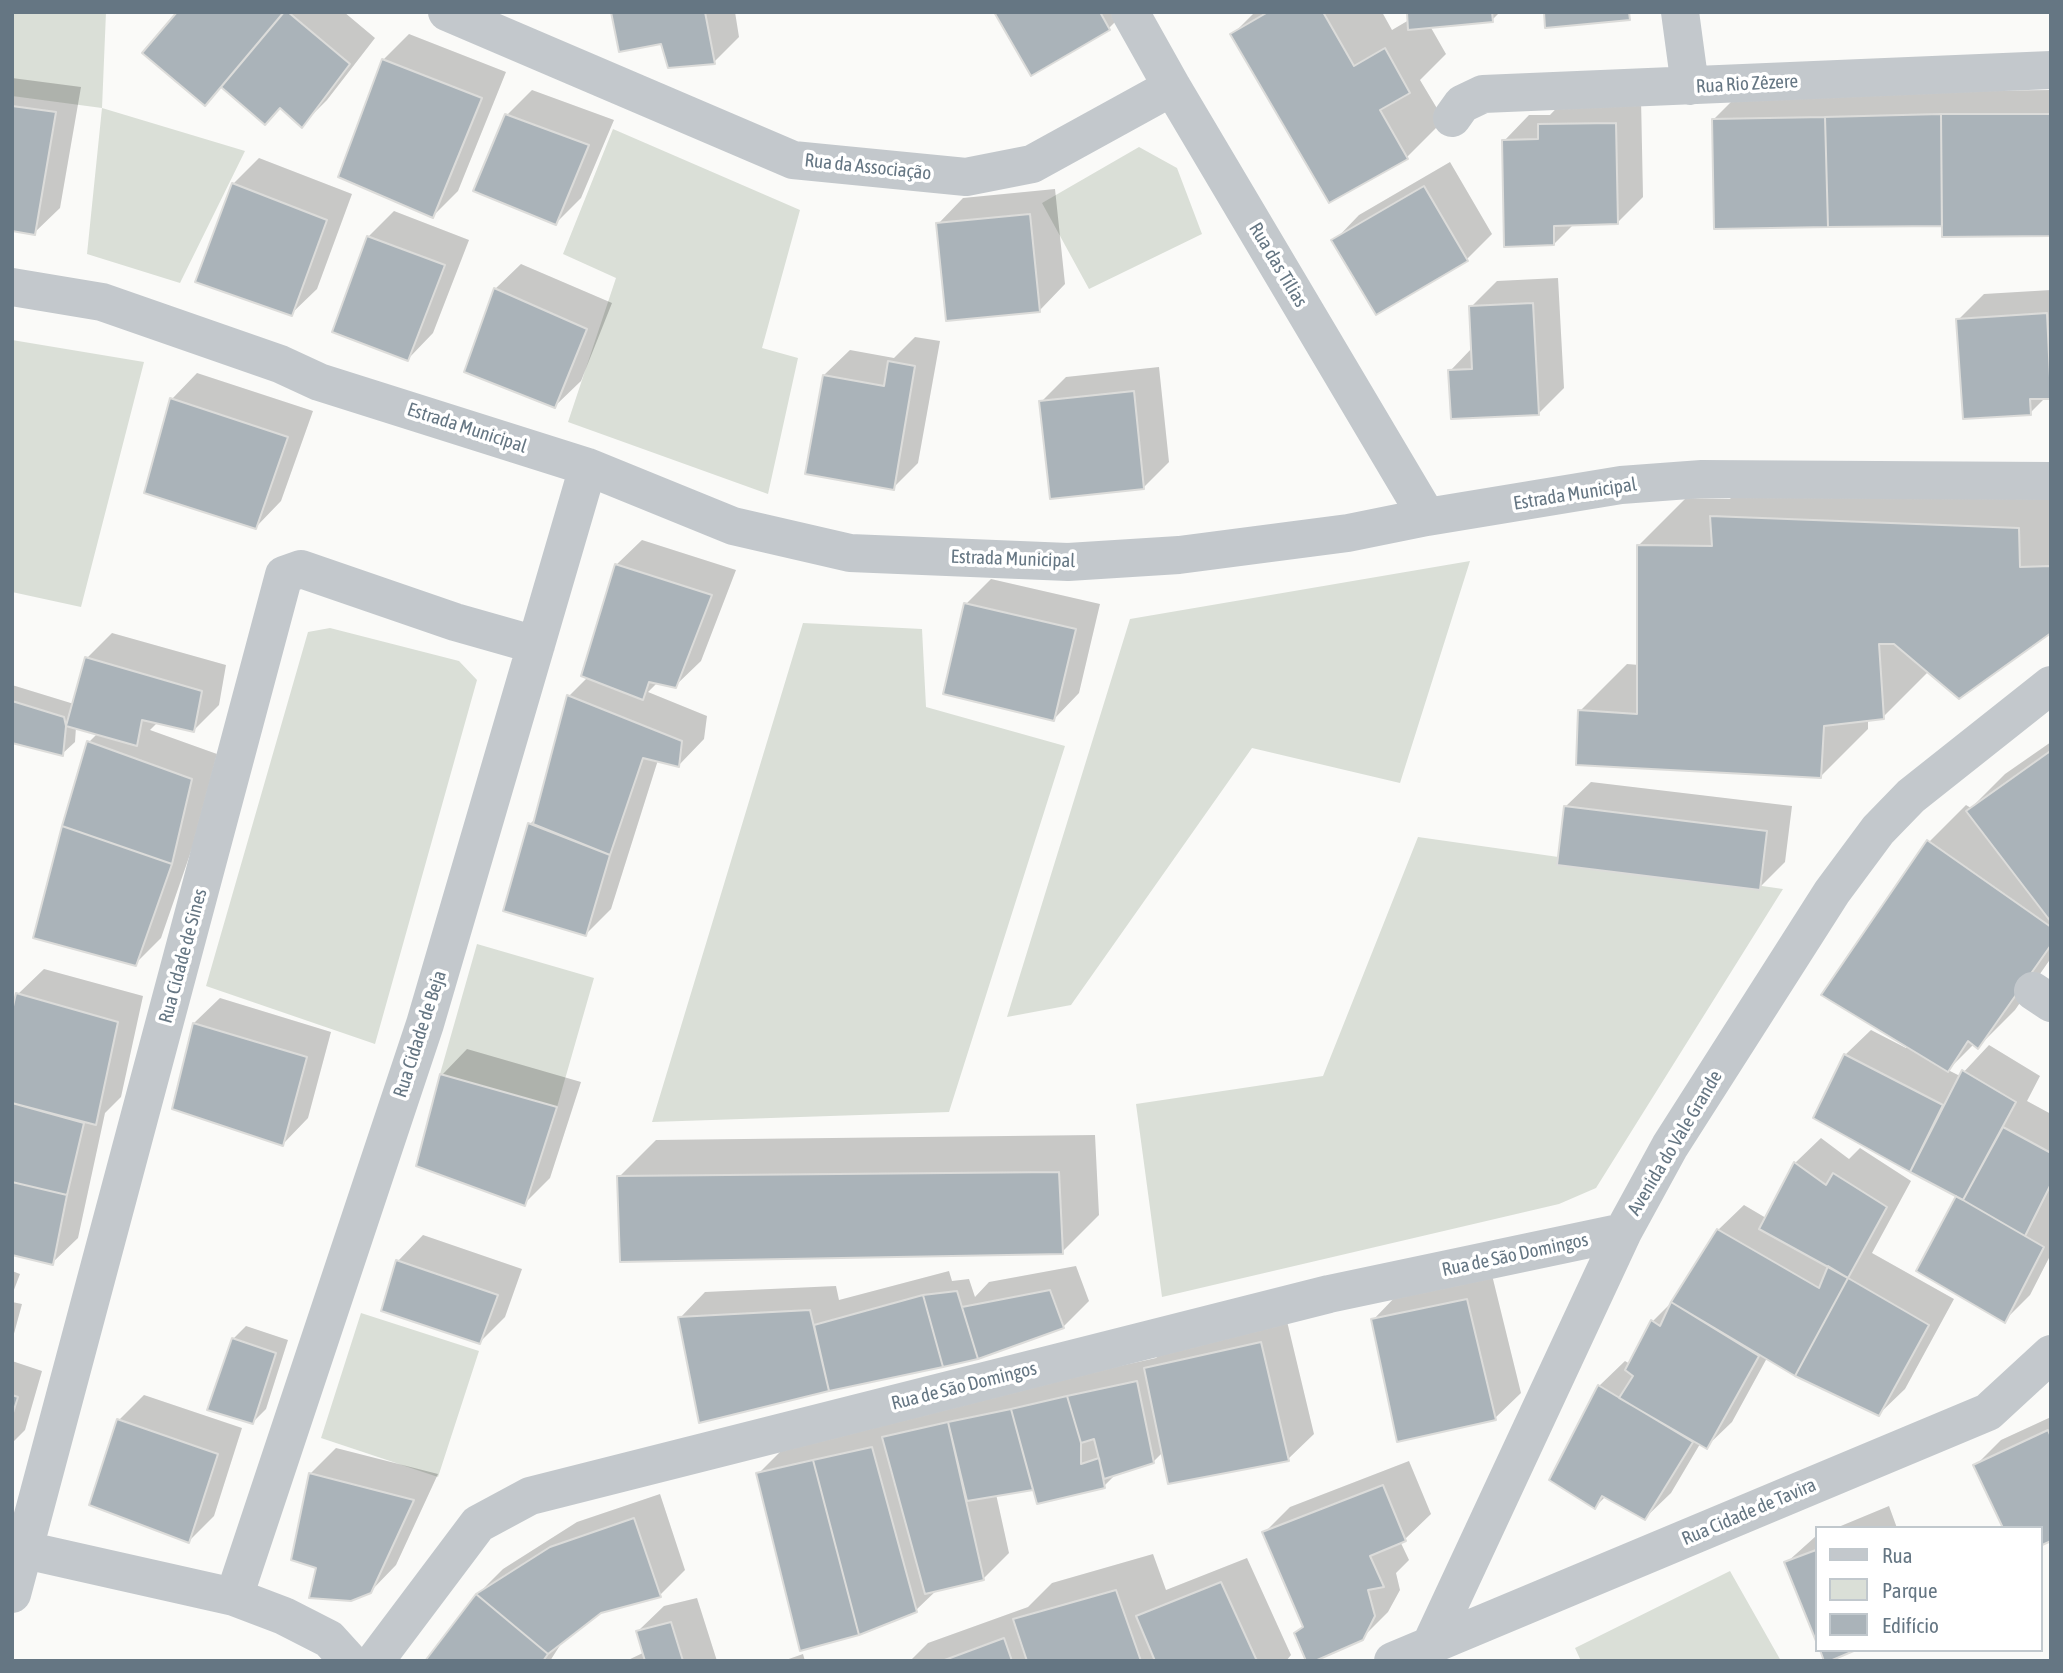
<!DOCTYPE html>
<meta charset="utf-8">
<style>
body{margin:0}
#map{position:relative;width:2063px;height:1673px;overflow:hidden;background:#fafaf8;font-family:"Asap Condensed",sans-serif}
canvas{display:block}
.frame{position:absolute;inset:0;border:14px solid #657683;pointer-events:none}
.legend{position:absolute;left:1815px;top:1526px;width:228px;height:126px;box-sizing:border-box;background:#fff;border:2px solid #c1c8cd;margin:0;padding:9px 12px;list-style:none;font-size:21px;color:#657683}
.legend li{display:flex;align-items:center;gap:14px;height:35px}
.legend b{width:35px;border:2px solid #c1c8cd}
</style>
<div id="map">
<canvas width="2063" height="1673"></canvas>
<div class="frame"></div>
<ul class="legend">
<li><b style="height:9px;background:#c3c8cc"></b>Rua</li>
<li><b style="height:19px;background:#dadfd7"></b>Parque</li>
<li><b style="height:19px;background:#aab3b9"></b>Edifício</li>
</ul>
</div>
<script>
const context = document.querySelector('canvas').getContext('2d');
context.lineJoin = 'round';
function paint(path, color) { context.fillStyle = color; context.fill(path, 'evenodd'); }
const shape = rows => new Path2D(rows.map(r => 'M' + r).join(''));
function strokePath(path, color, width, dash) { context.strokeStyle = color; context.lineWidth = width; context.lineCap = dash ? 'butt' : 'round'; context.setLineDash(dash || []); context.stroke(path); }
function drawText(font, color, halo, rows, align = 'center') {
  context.font = font + ' "Asap Condensed",sans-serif'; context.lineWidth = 7; context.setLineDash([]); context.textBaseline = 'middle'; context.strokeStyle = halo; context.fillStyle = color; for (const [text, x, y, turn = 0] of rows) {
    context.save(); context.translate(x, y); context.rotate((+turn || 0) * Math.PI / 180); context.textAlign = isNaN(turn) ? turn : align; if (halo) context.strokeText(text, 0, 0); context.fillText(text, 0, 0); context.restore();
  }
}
paint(shape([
 [12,12,106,12,102,108,245,151,180,283,87,254,102,108,12,96],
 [613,129,800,210,762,348,798,358,768,494,568,422,616,278,563,254],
 [1139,147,1177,168,1202,234,1089,289,1042,203],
 [12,340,144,362,81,607,12,592],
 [1470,561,1400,783,1252,748,1071,1005,1007,1017,1130,619],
 [803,623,922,629,926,707,1065,746,949,1112,652,1122],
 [330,628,459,661,477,680,375,1044,206,986,308,632],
 [1418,837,1783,889,1596,1188,1559,1204,1162,1297,1136,1104,1323,1076],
 [477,944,594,978,557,1107,440,1074],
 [361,1313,479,1351,438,1477,321,1438],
 [1730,1571,1781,1661,1581,1661,1575,1648]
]), '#dadfd7');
paint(shape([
 [179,12,344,12,375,38,327,100,302,125,281,107,222,86,205,104],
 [613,12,735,12,739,37,714,62,663,42],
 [997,12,1125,12,1109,28],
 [1255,12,1382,12,1392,30,1409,20,1408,12,1500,12,1492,20,1430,26,1446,54,1420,80,1444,120,1407,157,1232,35],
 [409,34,506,72,458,191,433,216,383,60],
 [12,78,81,87,60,208,34,233,12,230],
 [532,90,614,120,581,198,556,223,507,115],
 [2051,90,2051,235,1944,224,1713,120,1739,94],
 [1641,98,1643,197,1617,223,1574,224,1554,244,1504,141,1529,115,1550,115,1565,99],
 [259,158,352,194,317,289,291,314,233,184],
 [1450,162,1492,234,1467,259,1334,241,1359,215],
 [1055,189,1065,284,1040,310,938,224,963,198],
 [394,211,469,240,433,333,408,359,368,237],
 [521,264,612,303,581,381,555,406,495,289],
 [1558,278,1564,388,1538,414,1450,371,1473,347,1471,307,1497,281],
 [2051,290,2051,397,2046,397,2030,413,1958,320,1984,294],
 [915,337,940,341,918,463,893,488,824,375,850,350,894,358],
 [1159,367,1169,462,1144,487,1041,402,1066,377],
 [197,373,313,411,281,501,256,527,172,399],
 [1759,469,2051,481,2051,630,1929,671,1883,717,1868,719,1868,729,1821,776,1580,711,1627,664,1639,665,1639,545,1686,498,1730,499],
 [642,540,736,570,701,661,675,686,658,682,648,692,707,716,704,739,679,765,658,760,611,909,586,934,505,909,530,824,537,817,569,696,588,677,616,565],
 [991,579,1100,604,1079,693,1054,719,966,604],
 [112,633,226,665,219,705,194,730,158,722,150,730,217,754,196,837,161,938,135,964,89,742,98,733,76,727,75,742,62,754,12,741,12,685,74,704,87,658],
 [2051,742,2051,958,2015,1010,1978,1047,1974,1044,1948,1070,1960,1076,1989,1045,2040,1076,2027,1101,2051,1114,2051,1206,2049,1210,2051,1211,2051,1254,2030,1295,2005,1320,1959,1196,1815,1117,1845,1055,1871,1030,1906,1048,1908,1045,1929,842,1966,805,1971,808,2005,774],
 [1591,782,1792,806,1785,862,1759,888,1565,807],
 [44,969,143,996,121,1097,105,1113,78,1238,52,1263,12,1253,12,1019,18,994],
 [220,998,331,1032,308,1118,283,1144,194,1023],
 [467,1049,581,1082,550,1178,524,1204,442,1075],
 [1095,1135,1099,1215,1062,1252,619,1177,656,1140],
 [1821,1138,1849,1159,1860,1148,1911,1181,1872,1253,1954,1299,1905,1389,1879,1414,1767,1358,1732,1422,1706,1447,1700,1444,1671,1493,1645,1518,1606,1496,1595,1507,1599,1386,1625,1361,1630,1364,1653,1321,1674,1300,1718,1230,1744,1205,1766,1218,1795,1163],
 [423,1235,522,1269,505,1317,480,1342,398,1261],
 [1076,1266,1089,1301,1063,1327,977,1358,829,1389,701,1420,680,1318,705,1292,836,1286,839,1300,949,1271,952,1281,969,1279,975,1297,989,1282],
 [12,1271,20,1274,12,1295],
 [1492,1275,1521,1393,1495,1418,1373,1320,1398,1294],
 [12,1302,22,1304,12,1341],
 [1286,1317,1314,1434,1288,1459,1163,1452,1153,1462,1117,1473,1104,1486,1034,1488,996,1494,1009,1553,984,1578,938,1589,916,1610,758,1474,784,1448,910,1412,1156,1358,1171,1343],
 [246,1326,288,1340,266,1409,253,1422,233,1339],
 [12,1361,42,1371,25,1430,12,1443],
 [144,1395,242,1428,214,1516,189,1541,119,1420],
 [2051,1417,2051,1539,1975,1466,2001,1440],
 [336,1448,438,1474,396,1565,370,1592,318,1567,293,1559,311,1473],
 [1409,1461,1431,1514,1405,1539,1400,1541,1409,1560,1396,1573,1400,1590,1388,1612,1362,1638,1296,1633,1304,1625,1264,1533,1290,1507],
 [660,1494,685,1570,660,1595,600,1612,564,1639,550,1661,427,1661,477,1595,503,1569,577,1522],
 [1889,1506,1897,1528,1836,1528],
 [1816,1536,1816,1637,1786,1563],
 [1153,1554,1166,1590,1247,1558,1291,1655,1286,1661,910,1661,928,1643,1028,1607,1052,1583],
 [697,1598,717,1661,626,1661,645,1652,638,1631,664,1606],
 [803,1654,805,1661,783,1661]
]), '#0003');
const building = shape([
 [177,12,284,12,205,106,142,53,177,12],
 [284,12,288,12,350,64,302,128,280,108,265,125,221,87,284,12],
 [611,12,705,12,715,64,668,68,661,44,619,52,611,12],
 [994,12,1100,12,1110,30,1031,76,994,12],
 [1268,12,1323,12,1354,66,1385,48,1410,93,1380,110,1408,159,1329,203,1230,34,1268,12],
 [1407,12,1492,12,1493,22,1408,30,1407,12],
 [1544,12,1629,12,1630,20,1545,28,1544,12],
 [382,59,482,98,433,218,338,177,382,59],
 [12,106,56,112,35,235,12,231,12,106],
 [505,114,589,145,556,225,473,191,505,114],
 [1941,114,2051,114,2051,236,1942,237,1941,114],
 [1941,114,1942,226,1828,227,1825,117,1941,114],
 [1825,117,1828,227,1714,229,1712,119,1825,117],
 [1616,123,1618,224,1554,226,1554,245,1504,247,1502,140,1538,139,1538,124,1616,123],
 [232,183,327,220,292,316,195,282,232,183],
 [1424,186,1468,261,1376,315,1331,240,1424,186],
 [1030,214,1040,312,946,321,936,223,1030,214],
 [367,236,445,265,408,361,332,332,367,236],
 [494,288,587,329,555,408,464,372,494,288],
 [1533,303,1539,415,1451,419,1448,370,1472,369,1469,306,1533,303],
 [2047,313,2051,399,2030,399,2031,415,1963,419,1956,319,2047,313],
 [888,361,915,366,894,490,805,474,823,375,884,386,888,361],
 [1134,391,1144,489,1050,499,1039,401,1134,391],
 [170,398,288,437,256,529,144,493,170,398],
 [1710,516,2019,528,2020,567,2051,566,2051,633,1959,699,1894,644,1879,644,1884,719,1824,726,1821,778,1576,765,1578,710,1637,714,1637,545,1712,546,1710,516],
 [615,564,712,595,676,688,649,682,643,700,581,676,615,564],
 [964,603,1076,629,1054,721,943,694,964,603],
 [85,657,202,691,194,732,142,720,137,746,66,726,85,657],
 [567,695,682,741,679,767,643,758,610,855,533,824,567,695],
 [12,701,64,717,66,726,63,756,12,743,12,701],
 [87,741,192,779,172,864,62,826,87,741],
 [2049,752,2051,754,2051,922,1966,811,2049,752],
 [1564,806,1767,831,1760,890,1557,865,1564,806],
 [528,823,610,855,586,936,503,911,528,823],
 [62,826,172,864,136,966,33,938,62,826],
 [1927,840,2051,927,2051,945,1978,1049,1968,1041,1948,1072,1821,995,1927,840],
 [16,993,118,1022,96,1125,12,1103,12,1011,16,993],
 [193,1023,307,1057,283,1146,172,1109,193,1023],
 [1844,1054,1943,1105,1910,1172,1813,1118,1844,1054],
 [1962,1070,2016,1102,1963,1200,1910,1172,1962,1070],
 [440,1074,557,1107,525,1206,416,1166,440,1074],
 [12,1103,84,1123,67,1195,12,1182,12,1103],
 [2003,1127,2051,1153,2051,1184,2025,1236,1963,1200,2003,1127],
 [1794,1162,1826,1185,1833,1173,1887,1207,1848,1278,1759,1229,1794,1162],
 [1059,1172,1063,1254,620,1262,617,1176,1059,1172],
 [12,1182,67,1195,53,1265,12,1255,12,1182],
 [1956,1196,2044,1247,2005,1323,1916,1271,1956,1196],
 [1717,1229,1819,1288,1828,1266,1848,1278,1795,1376,1671,1302,1717,1229],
 [396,1260,498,1295,480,1344,381,1311,396,1260],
 [1848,1278,1929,1325,1879,1416,1795,1376,1848,1278],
 [1050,1290,1064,1328,978,1359,962,1307,1050,1290],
 [957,1291,978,1359,943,1367,923,1295,957,1291],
 [923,1295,943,1367,829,1391,814,1325,923,1295],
 [1467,1299,1496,1420,1397,1442,1371,1319,1467,1299],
 [1671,1302,1759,1356,1707,1449,1619,1398,1633,1376,1625,1370,1651,1320,1660,1326,1671,1302],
 [810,1310,829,1391,699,1423,678,1317,810,1310],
 [232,1338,276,1353,253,1424,207,1410,232,1338],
 [1261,1342,1289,1461,1168,1484,1144,1368,1261,1342],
 [1137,1381,1154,1463,1104,1479,1094,1439,1081,1443,1067,1396,1137,1381],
 [1598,1385,1693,1442,1645,1520,1602,1496,1595,1509,1549,1480,1598,1385],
 [12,1395,18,1397,12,1416,12,1395],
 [1067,1396,1081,1443,1081,1464,1099,1458,1105,1488,1037,1504,1011,1409,1067,1396],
 [1011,1409,1033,1490,967,1501,948,1422,1011,1409],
 [117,1419,218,1454,189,1543,89,1505,117,1419],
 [948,1422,984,1580,925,1594,882,1437,948,1422],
 [2048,1430,2051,1437,2051,1541,2040,1546,2040,1528,2003,1528,1973,1465,2048,1430],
 [872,1447,917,1612,859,1635,813,1460,872,1447],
 [813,1460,859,1635,800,1651,756,1473,813,1460],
 [309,1473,414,1500,371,1593,351,1601,309,1598,316,1568,291,1560,309,1473],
 [1383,1485,1406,1541,1370,1556,1384,1587,1368,1590,1375,1616,1363,1640,1315,1661,1306,1661,1294,1633,1303,1627,1262,1532,1383,1485],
 [634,1518,661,1597,601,1613,548,1654,476,1594,550,1547,634,1518],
 [1816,1550,1816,1641,1784,1562,1816,1550],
 [1221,1582,1257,1661,1155,1661,1136,1616,1221,1582],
 [1116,1590,1141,1661,1027,1661,1013,1619,1116,1590],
 [476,1594,548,1654,543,1661,425,1661,476,1594],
 [671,1622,683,1661,645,1661,636,1631,671,1622],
 [1004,1638,1012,1661,942,1661,1004,1638],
 [1820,1650,1856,1650,1830,1661,1824,1661,1820,1650]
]);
paint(building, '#aab3b9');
strokePath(building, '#dcdcda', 2);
strokePath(shape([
 [447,12,793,160,966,177,1032,164,1172,87],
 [1130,12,1172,87,1427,517],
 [1680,12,1690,86],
 [1452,118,1462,104,1483,94,2051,70],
 [12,287,102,302,280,364,319,382,588,467,733,526,850,553,1068,562,1179,555,1348,533,1427,517,1621,485,1702,479,2051,481],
 [2033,991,2051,1003],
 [25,1550,234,1597,284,1616,329,1639,349,1661],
 [12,1594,284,575,301,569,455,622,536,645],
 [234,1597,425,1024,588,467],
 [1431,1644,1623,1232,1670,1146,1832,892,1878,830,1911,796,2051,685],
 [375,1661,478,1524,530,1496,1329,1294,1623,1232],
 [1393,1661,1988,1412,2051,1354]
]), '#c3c8cc', 38);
drawText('19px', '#657683', '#fff', [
 ["Rua Rio Zêzere",1747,84,-3],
 ["Rua da Associação",868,167,6],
 ["Rua das Tílias",1278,265,59],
 ["Estrada Municipal",467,428,18],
 ["Estrada Municipal",1575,494,-9],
 ["Estrada Municipal",1013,559,2],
 ["Rua Cidade de Sines",183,956,-75],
 ["Rua Cidade de Beja",420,1034,-72],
 ["Avenida do Vale Grande",1675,1143,-59],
 ["Rua de São Domingos",1515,1255,-12],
 ["Rua de São Domingos",964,1386,-14],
 ["Rua Cidade de Tavira",1749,1512,-23]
]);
</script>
